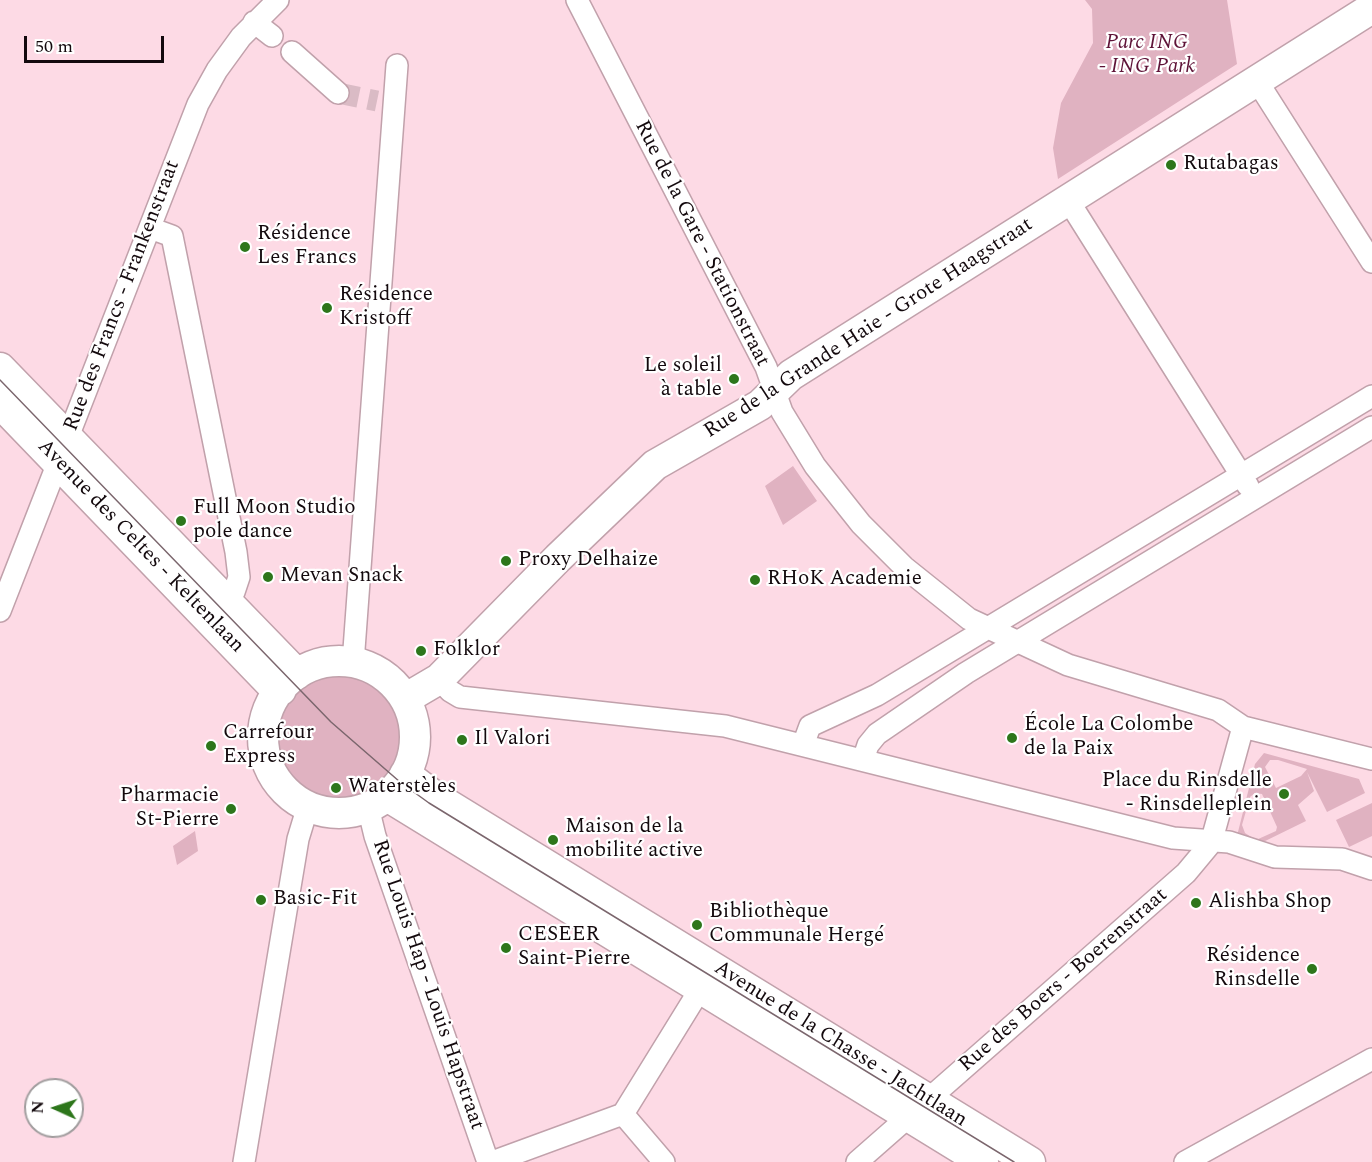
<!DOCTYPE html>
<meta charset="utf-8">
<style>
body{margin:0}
#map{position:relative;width:1372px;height:1162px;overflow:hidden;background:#fddae5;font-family:Spectral,serif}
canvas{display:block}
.north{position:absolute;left:24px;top:1078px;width:60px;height:60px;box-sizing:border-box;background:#fff;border:2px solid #a19d9e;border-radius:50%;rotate:273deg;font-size:16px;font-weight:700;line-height:24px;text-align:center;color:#13090d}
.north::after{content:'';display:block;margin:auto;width:21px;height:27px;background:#2d761b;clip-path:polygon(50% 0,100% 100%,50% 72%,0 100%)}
.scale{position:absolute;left:24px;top:36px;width:140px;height:27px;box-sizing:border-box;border:3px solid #13090d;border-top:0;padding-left:8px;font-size:18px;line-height:21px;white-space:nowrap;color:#13090d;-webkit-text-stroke:4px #fff;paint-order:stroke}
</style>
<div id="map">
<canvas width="1372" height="1162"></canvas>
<div class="north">N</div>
<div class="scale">50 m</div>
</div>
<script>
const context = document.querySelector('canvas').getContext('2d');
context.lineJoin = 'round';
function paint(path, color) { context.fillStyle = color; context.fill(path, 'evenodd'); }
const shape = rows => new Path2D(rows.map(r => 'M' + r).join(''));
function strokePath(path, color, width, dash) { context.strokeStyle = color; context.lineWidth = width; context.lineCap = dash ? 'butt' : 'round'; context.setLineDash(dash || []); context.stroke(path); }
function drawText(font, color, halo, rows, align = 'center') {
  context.font = font + ' Spectral,serif'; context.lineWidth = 4.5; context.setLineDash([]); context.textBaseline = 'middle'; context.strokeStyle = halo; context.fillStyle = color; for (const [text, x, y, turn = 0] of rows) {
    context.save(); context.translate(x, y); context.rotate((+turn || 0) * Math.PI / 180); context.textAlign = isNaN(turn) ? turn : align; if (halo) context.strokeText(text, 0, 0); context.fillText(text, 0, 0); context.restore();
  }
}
paint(shape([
 [1085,0,1227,0,1237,64,1058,179,1053,148,1061,103,1093,43,1092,9],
 [793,466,817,501,783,525,765,486],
 '272 737a67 67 0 1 1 134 0a67 67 0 1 1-134 0Z',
 [1264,753,1359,779,1365,793,1327,812,1307,772,1314,791,1298,805,1306,821,1255,846,1236,840,1255,764],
 [1270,760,1278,760,1307,769,1301,776,1276,788,1265,767],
 [1255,793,1262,794,1277,827,1276,831,1256,840,1245,833,1242,825,1250,797],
 [1372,803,1372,836,1349,847,1336,820],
 [195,831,198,851,177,865,173,846]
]), '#e0b2c1');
strokePath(shape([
 [338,93,377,101]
]), '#dabbc5', 21, [21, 10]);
const street = shape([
 [577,0,766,367,782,412,815,466,861,524,904,567,969,619,1068,665,1218,710,1243,727],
 [254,22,272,36],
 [292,52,338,93],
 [1257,81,1372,262],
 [1068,200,1248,486],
 [150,228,172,236,236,552,239,577,234,592,218,608],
 [0,611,198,104,217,70,241,37,278,0],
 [353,663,397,65],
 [439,679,450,691,460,697,725,726,1173,838,1229,842,1275,857,1342,859,1372,869],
 [803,745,810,726,877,695,1372,396],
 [863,760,868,745,877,734,966,673,1372,427],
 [368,807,375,836,488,1162],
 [623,1114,664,1162],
 [244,1162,298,839,308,806],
 [492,1162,623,1114,707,978],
 [857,1162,1186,873,1211,843,1243,727,1372,759],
 [1185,1162,1372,1059]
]);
const secondary = shape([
 [0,368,297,674],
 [0,403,270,683,281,690],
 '263 737a76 76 0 1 1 152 0a76 76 0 1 1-152 0Z',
 [405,699,439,679,558,558,655,465,760,405,791,375,1372,8],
 [405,774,434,796,1030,1162],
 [387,796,983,1162]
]);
strokePath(street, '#c1a1ab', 24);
strokePath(secondary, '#c1a1ab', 33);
strokePath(street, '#fff', 21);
strokePath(secondary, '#fff', 30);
strokePath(shape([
 [0,380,331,722,400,782,429,803,1014,1162]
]), '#7b666d', 1.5);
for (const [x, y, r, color] of [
 [1171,165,6,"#2d761b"],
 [245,247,6,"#2d761b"],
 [327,308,6,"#2d761b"],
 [734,379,6,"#2d761b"],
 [181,521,6,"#2d761b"],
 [506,561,6,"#2d761b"],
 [268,577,6,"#2d761b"],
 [755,580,6,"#2d761b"],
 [421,651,6,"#2d761b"],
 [1012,738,6,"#2d761b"],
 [462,740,6,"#2d761b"],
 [211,746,6,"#2d761b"],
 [336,788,6,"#2d761b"],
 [1284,794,6,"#2d761b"],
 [231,809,6,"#2d761b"],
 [553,840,6,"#2d761b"],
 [261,900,6,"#2d761b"],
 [1196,903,6,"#2d761b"],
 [697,925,6,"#2d761b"],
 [506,948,6,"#2d761b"],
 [1312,969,6,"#2d761b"]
]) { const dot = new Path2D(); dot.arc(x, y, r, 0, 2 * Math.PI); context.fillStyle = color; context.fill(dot); strokePath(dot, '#fff', 2); }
drawText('italic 21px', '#5e1237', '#fff', [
 ["Parc ING",1147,44],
 ["- ING Park",1147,68]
]);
drawText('21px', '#13090d', '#fff', [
 ["Rutabagas",1183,165],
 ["Résidence",257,235],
 ["Les Francs",257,259],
 ["Résidence",339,296],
 ["Kristoff",339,320],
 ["Le soleil",722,367,"right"],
 ["à table",722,391,"right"],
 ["Full Moon Studio",193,509],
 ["pole dance",193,533],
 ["Proxy Delhaize",518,561],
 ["Mevan Snack",280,577],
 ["RHoK Academie",767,580],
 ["Folklor",433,651],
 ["École La Colombe",1024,726],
 ["de la Paix",1024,750],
 ["Carrefour",223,734],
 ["Express",223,758],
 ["Il Valori",474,740],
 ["Place du Rinsdelle",1272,782,"right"],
 ["- Rinsdelleplein",1272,806,"right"],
 ["Waterstèles",348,788],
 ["Pharmacie",219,797,"right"],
 ["St-Pierre",219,821,"right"],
 ["Maison de la",565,828],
 ["mobilité active",565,852],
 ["Basic-Fit",273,900],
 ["Alishba Shop",1208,903],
 ["Bibliothèque",709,913],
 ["Communale Hergé",709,937],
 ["CESEER",518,936],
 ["Saint-Pierre",518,960],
 ["Résidence",1300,957,"right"],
 ["Rinsdelle",1300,981,"right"]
], 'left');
drawText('21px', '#13090d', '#fff', [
 ["Rue de la Gare - Stationstraat",701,244,63],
 ["Rue des Francs - Frankenstraat",123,296,-69],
 ["Rue de la Grande Haie - Grote Haagstraat",869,329,-33],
 ["Avenue des Celtes - Keltenlaan",140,547,46],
 ["Rue des Boers - Boerenstraat",1064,981,-41],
 ["Rue Louis Hap - Louis Hapstraat",427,985,71],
 ["Avenue de la Chasse - Jachtlaan",840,1045,32]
]);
</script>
